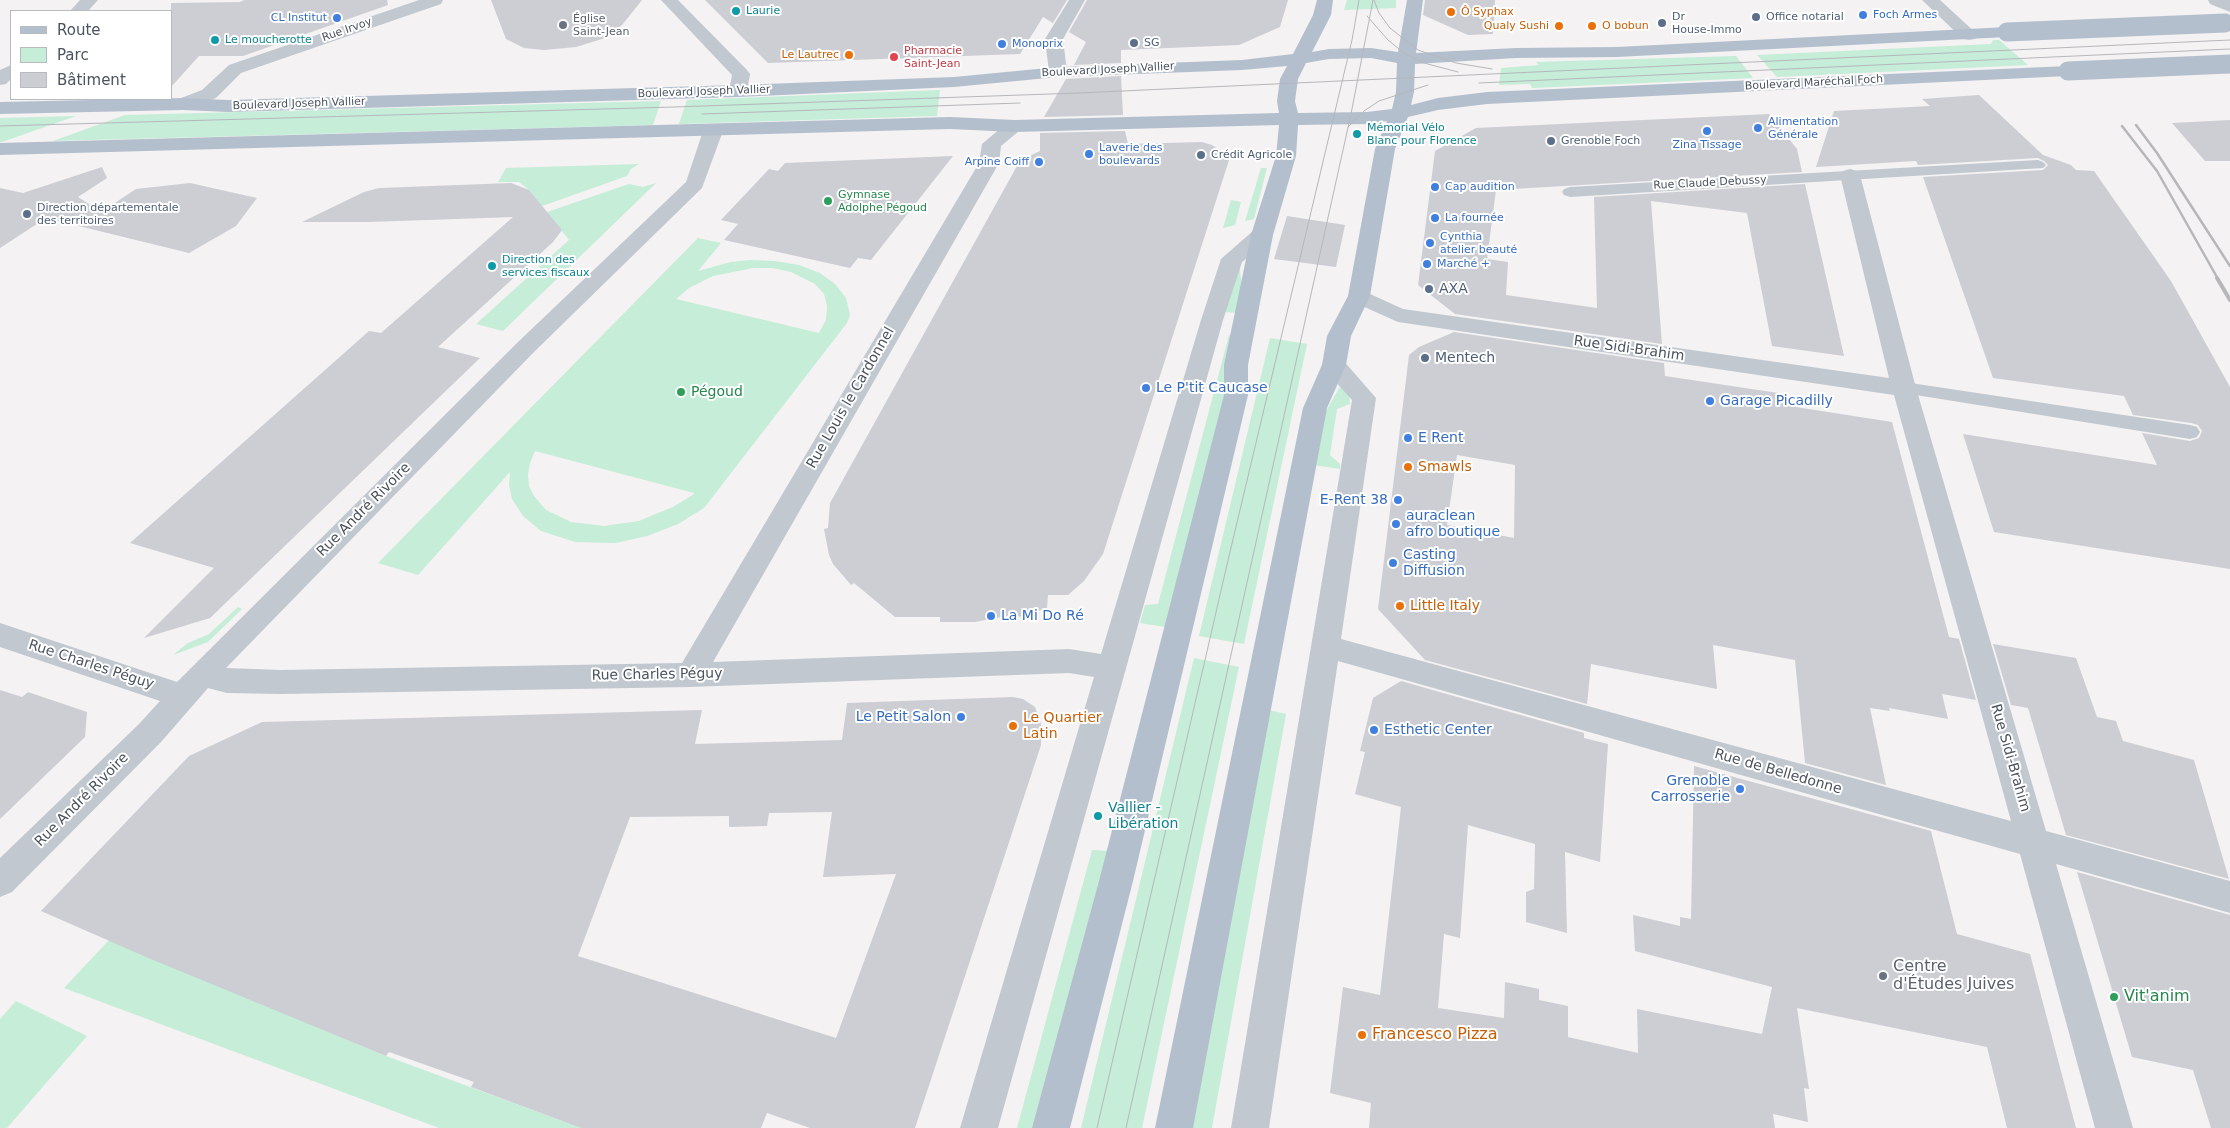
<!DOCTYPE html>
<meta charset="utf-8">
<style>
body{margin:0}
#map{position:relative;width:2230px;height:1128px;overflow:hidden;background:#f4f2f2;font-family:"DejaVu Sans",sans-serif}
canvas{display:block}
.legend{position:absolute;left:10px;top:10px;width:162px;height:90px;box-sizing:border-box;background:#fff;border:1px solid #b7babf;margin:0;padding:6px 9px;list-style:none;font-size:15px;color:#4b535e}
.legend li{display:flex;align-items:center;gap:10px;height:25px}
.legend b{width:25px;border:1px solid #b7babf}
</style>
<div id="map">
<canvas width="2230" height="1128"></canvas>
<ul class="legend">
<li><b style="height:6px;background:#b4bfce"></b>Route</li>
<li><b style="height:14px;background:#c5edd8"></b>Parc</li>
<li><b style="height:14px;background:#ccced4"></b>Bâtiment</li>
</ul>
</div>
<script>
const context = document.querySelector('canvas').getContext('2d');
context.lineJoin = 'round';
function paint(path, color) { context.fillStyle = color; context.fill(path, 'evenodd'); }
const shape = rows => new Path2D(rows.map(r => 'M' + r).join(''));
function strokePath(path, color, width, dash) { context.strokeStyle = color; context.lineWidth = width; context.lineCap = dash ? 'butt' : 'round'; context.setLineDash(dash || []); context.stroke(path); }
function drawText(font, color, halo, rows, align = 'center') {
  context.font = font + ' "DejaVu Sans",sans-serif'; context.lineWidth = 4; context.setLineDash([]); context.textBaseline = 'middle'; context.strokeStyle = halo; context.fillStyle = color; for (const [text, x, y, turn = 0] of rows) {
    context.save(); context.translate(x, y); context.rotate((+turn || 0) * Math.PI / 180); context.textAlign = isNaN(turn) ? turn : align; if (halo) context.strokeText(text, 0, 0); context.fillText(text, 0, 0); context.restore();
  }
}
paint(shape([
 [1347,0,1396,0,1396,8,1344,10],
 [1993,40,1999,40,2028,65,1777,77,1757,55,1991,44],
 [1736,56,1753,78,1532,88,1530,84,1499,85,1501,68,1539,65,1536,62],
 [940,90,937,116,679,124,687,100],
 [661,101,653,125,53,141,125,115],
 [76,116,2,142,0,142,0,118],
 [639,164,631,169,627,176,542,206,529,190,519,182,498,182,506,168],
 [1261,168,1267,168,1254,219,1245,221],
 [656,183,503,331,476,324,569,240,547,212,629,184,643,187],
 [1231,200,1241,202,1235,225,1223,228],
 [698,238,721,243,698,271,731,262,749,260,775,261,799,265,820,273,835,284,846,298,850,315,847,323,704,508,678,524,647,536,616,543,575,542,541,531,523,516,512,499,509,485,510,472,418,575,378,563],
 [753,268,773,268,791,272,815,284,824,294,827,306,826,320,819,333,676,299,689,288,713,276],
 [535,451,694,493,694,494,673,507,639,521,604,526,571,522,546,510,534,496,529,486,528,474,530,463],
 [1239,265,1244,298,1238,313,1225,312],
 [1229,335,1234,336,1224,371,1225,404,1165,627,1140,623,1145,605,1158,604],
 [1270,338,1307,344,1244,644,1199,636],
 [1341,385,1349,393,1350,404,1337,409,1330,455,1340,464,1340,469,1314,465,1321,420],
 [238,607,242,609,208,642,173,655,188,643,209,634],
 [1194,658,1239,667,1142,1128,1081,1128],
 [1269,710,1286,714,1212,1128,1192,1128],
 [1092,850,1108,851,1033,1128,1017,1128],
 [109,940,386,1056,581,1128,439,1128,64,988],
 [16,1001,87,1036,7,1128,0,1128,0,1019]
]), '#c5edd8');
paint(shape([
 [244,0,387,0,388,5,243,56,199,56,171,87,171,3,240,2],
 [491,0,642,0,622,25,605,38,576,47,544,50,524,48,506,39],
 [705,0,1067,0,1053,23,1043,17,1020,54,768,63],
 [1087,0,1288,0,1280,27,1239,45,1121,50,1121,63,1074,65,1086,42,1069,32],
 [1425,0,1495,0,1493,34,1468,35,1423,15],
 [1121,76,1123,115,1044,117,1066,79],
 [1979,95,2043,155,2071,165,2076,170,2094,171,2171,281,2230,387,2230,569,1994,532,1963,434,2157,465,2142,433,2190,441,2199,438,2202,431,2198,425,2191,423,2133,415,2124,396,1993,378,1923,177,2043,170,2048,165,2044,161,2038,158,1918,165,1916,161,1816,167,1834,111,1930,106,1922,99],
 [1769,114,1797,149,1802,172,1496,190,1487,259,1508,262,1506,295,1597,308,1594,197,1805,184,1844,356,1772,346,1747,213,1651,201,1662,344,1455,314,1418,285,1435,151,1476,128],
 [2230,120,2230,161,2205,161,2172,123],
 [1125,131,1128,144,1202,142,1212,145,1230,157,1103,554,1084,581,1068,595,1048,595,1047,608,1019,617,1017,614,975,622,940,622,940,617,895,617,854,583,851,585,833,564,829,555,824,529,828,528,830,503,1017,166,1025,158,1040,151,1040,133],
 [953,156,871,260,858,258,850,268,724,240,738,224,721,220,769,169,778,171,785,163],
 [102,167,107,178,78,197,101,212,136,189,190,183,257,198,236,226,189,253,46,218,0,248,0,188,23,193],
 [511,183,529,190,562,230,553,242,438,347,480,358,210,618,144,638,214,568,130,543,369,331,381,333,513,217,369,222,302,222,364,192,379,188],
 [1287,216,1345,225,1336,267,1274,259],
 [1454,332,1664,363,1665,376,1785,394,1783,405,1892,422,1949,637,1959,639,1976,700,1942,694,1948,719,1889,708,1890,711,1870,708,1886,785,1805,763,1795,660,1713,645,1717,689,1591,664,1587,704,1425,660,1378,609,1409,355,1419,347],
 [1457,455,1515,465,1514,538,1447,525],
 [1993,644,2076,658,2097,717,2116,721,2123,741,2194,760,2229,879,2066,835,2028,708,2011,705],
 [1401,681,1584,733,1584,738,1608,744,1600,862,1565,852,1567,933,1526,922,1526,892,1534,889,1535,844,1468,825,1460,938,1444,934,1438,1008,1504,1018,1505,982,1539,989,1539,1000,1568,1006,1568,1037,1638,1053,1637,1009,1762,1034,1772,987,1635,951,1633,915,1680,926,1680,917,1691,919,1694,766,1931,831,1957,934,2030,954,2076,1128,2007,1128,1987,1047,1797,1008,1809,1089,1804,1088,1808,1122,1773,1114,1775,1128,1369,1128,1371,1103,1330,1093,1343,987,1380,995,1401,807,1355,794,1365,752,1360,751,1373,698],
 [0,690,22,697,28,692,87,712,85,737,0,819],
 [1013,697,1023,699,1035,707,1041,724,1041,745,915,1128,810,1128,767,1113,761,1128,581,1128,471,1087,474,1082,389,1052,386,1056,146,957,41,911,189,756,262,722,702,710,695,744,842,740,847,703],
 [832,812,823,877,896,874,836,1038,578,956,630,817,729,816,729,827,767,826,769,813],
 [2077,872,2230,915,2230,1128,2211,1128,2193,1070,2132,1057]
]), '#ccced4');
paint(shape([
 [2038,160,2043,162,2046,165,2043,168,1570,197,1564,195,1562,192,1564,189,1570,187,2038,160],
 [1904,382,2190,425,2197,427,2200,432,2197,437,2190,439,1897,392,1895,388,1897,384,1904,382]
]), '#c1c8cf');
paint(shape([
 [80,0,98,0,88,11,70,11,80,0],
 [419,0,443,0,441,4,241,73,216,98,190,108,183,110,176,108,174,104,176,100,202,90,229,65,419,0],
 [661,0,678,0,747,70,750,74,747,91,745,95,738,97,731,95,729,91,732,75,661,0],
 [1069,0,1085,0,1063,39,1067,72,1064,76,1058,77,1052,76,1049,72,1045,39,1069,0],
 [1922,0,1940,0,1978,35,1975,39,1969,40,1963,39,1922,0],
 [2208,0,2230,0,2230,12,2210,4,2208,0],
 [11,65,11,79,6,84,0,85,0,70,11,65],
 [1015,120,1022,122,1025,126,1001,146,999,163,713,662,1069,649,1101,654,1201,320,1221,259,1254,230,1262,229,1270,230,1273,235,1270,240,1242,262,1223,320,998,1128,960,1128,1094,677,1069,673,690,687,281,694,227,693,208,688,161,742,12,892,0,897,0,858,139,724,160,701,0,647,0,623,177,682,518,342,686,182,703,131,706,127,713,125,720,127,723,131,702,188,534,352,226,668,281,670,682,663,979,163,982,144,1008,122,1015,120],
 [1850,169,1857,171,1860,175,1916,388,2046,831,2230,881,2230,913,2056,864,2133,1128,2095,1128,2020,854,1338,661,1269,1128,1231,1128,1352,400,1326,371,1322,365,1326,359,1334,357,1342,359,1376,398,1341,639,2011,821,1894,395,1398,322,1351,301,1348,296,1351,291,1359,289,1403,309,1889,378,1840,175,1843,171,1850,169]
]), '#c1c8cf');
paint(shape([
 [1317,0,1333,0,1331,15,1312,52,1329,49,1371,48,1398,52,1407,0,1423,0,1416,53,1516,48,1617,47,2007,27,2013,28,2016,32,2013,36,2007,37,1617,57,1516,58,1415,64,1414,92,1411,105,1438,98,1487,92,2068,66,2074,67,2077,71,2074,75,2068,76,1487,104,1438,110,1408,117,1395,149,1370,296,1351,336,1346,365,1327,408,1193,1128,1155,1128,1303,408,1322,365,1327,336,1348,296,1375,149,1387,121,1367,124,1298,125,1296,156,1273,235,1248,365,1248,395,1133,881,1070,1128,1032,1128,1099,881,1224,395,1224,365,1251,235,1276,156,1279,125,1015,132,950,129,0,155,0,143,950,117,1015,120,1279,113,1277,101,1280,79,1287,66,1242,70,1058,77,954,87,738,97,228,112,183,110,0,114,0,102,183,98,228,100,738,85,954,77,1058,67,1242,60,1293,54,1313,15,1317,0],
 [1371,58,1397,63,1396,92,1392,109,1367,112,1298,113,1295,101,1298,79,1306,63,1329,59,1371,58]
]), '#b4bfce');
strokePath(shape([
 [1374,0,1379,13,1390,28,1418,50,1456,63,1492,69],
 [1367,16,1388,40,1404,53,1424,63,1458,72],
 [1479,83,2230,49],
 [702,114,1020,103],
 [0,126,674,107,1079,93,2230,40],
 [1348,127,1364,111,1379,101,1428,85],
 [1097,1128,1229,556,1352,40,1359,0],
 [1126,1128,1351,114,1373,0]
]), '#b5b7bb', 1);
strokePath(shape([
 [2136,125,2157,153,2230,266],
 [2122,126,2157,171,2218,279]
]), '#b5b7bb', 2.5);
strokePath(shape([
 [2217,278,2230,300]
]), '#b5b7bb', 4);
strokePath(shape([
 [2007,32,2225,23],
 [2068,71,2230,64]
]), '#b4bfce', 19);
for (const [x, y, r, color] of [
 [736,11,5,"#0f9aa8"],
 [1451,12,5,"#e8710a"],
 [1863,15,5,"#3f7fe0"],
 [1756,17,5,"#5c6f8a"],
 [337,18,5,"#3f7fe0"],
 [1662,23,5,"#5c6f8a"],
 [563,25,5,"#6b7280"],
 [1559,26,5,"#e8710a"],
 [1592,26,5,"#e8710a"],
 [215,40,5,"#0f9aa8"],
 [1134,43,5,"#5c6f8a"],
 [1002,44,5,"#3f7fe0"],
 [849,55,5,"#e8710a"],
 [894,57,5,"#e0444e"],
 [1758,128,5,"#3f7fe0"],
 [1707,131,5,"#3f7fe0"],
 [1357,134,5,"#0f9aa8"],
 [1551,141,5,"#5c6f8a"],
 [1089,154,5,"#3f7fe0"],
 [1201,155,5,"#5c6f8a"],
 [1039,162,5,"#3f7fe0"],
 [1435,187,5,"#3f7fe0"],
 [828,201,5,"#2e9e5b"],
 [27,214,5,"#5c6f8a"],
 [1435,218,5,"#3f7fe0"],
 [1430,243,5,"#3f7fe0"],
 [1427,264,5,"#3f7fe0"],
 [492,266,5,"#0f9aa8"],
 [1429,289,5,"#5c6f8a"],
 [1425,358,5,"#5c6f8a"],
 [1146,388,5,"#3f7fe0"],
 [681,392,5,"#2e9e5b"],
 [1710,401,5,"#3f7fe0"],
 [1408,438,5,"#3f7fe0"],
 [1408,467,5,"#e8710a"],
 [1398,500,5,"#3f7fe0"],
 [1396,524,5,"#3f7fe0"],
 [1393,563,5,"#3f7fe0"],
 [1400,606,5,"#e8710a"],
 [991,616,5,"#3f7fe0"],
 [961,717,5,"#3f7fe0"],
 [1013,726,5,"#e8710a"],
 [1374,730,5,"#3f7fe0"],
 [1740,789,5,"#3f7fe0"],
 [1098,816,5,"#0f9aa8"],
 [1883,976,5,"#6b7280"],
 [2114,997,5,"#2e9e5b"],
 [1362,1035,5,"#e8710a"]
]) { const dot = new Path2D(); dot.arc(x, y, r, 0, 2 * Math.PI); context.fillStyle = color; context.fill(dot); strokePath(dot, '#fff', 2); }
drawText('11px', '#0d838f', '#fff', [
 ["Laurie",746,11],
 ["Le moucherotte",225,40],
 ["Mémorial Vélo",1367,128],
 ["Blanc pour Florence",1367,141],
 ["Direction des",502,260],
 ["services fiscaux",502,273]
], 'left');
drawText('11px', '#c56008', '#fff', [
 ["Ô Syphax",1461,12],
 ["Qualy Sushi",1549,26,"right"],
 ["O bobun",1602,26],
 ["Le Lautrec",839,55,"right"]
], 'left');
drawText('11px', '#366cbe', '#fff', [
 ["Foch Armes",1873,15],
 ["CL Institut",327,18,"right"],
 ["Monoprix",1012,44],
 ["Alimentation",1768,122],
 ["Générale",1768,135],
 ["Zina Tissage",1707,145,"center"],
 ["Laverie des",1099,148],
 ["boulevards",1099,161],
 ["Arpine Coiff",1029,162,"right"],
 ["Cap audition",1445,187],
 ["La fournée",1445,218],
 ["Cynthia",1440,237],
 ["atelier beauté",1440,250],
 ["Marché +",1437,264]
], 'left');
drawText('11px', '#4e5e75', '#fff', [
 ["Dr",1672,17],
 ["House-Immo",1672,30],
 ["Office notarial",1766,17],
 ["SG",1144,43],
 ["Grenoble Foch",1561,141],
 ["Crédit Agricole",1211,155],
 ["Direction départementale",37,208],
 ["des territoires",37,221]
], 'left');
drawText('11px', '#5b616d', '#fff', [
 ["Église",573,19],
 ["Saint-Jean",573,32]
], 'left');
drawText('11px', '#4b535e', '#fff', [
 ["Rue Irvoy",347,30,-19],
 ["Boulevard Joseph Vallier",1108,70,-3],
 ["Boulevard Maréchal Foch",1814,83,-3],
 ["Boulevard Joseph Vallier",704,92,-2],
 ["Boulevard Joseph Vallier",299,104,-2],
 ["Rue Claude Debussy",1710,183,-3]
]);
drawText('11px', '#be3a42', '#fff', [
 ["Pharmacie",904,51],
 ["Saint-Jean",904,64]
], 'left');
drawText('11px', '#27864d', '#fff', [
 ["Gymnase",838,195],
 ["Adolphe Pégoud",838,208]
], 'left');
drawText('14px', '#4e5e75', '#fff', [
 ["AXA",1439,289],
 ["Mentech",1435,358]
], 'left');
drawText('14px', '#4b535e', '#fff', [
 ["Rue Sidi-Brahim",1629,349,8],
 ["Rue Louis le Cardonnel",851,398,-60],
 ["Rue André Rivoire",364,510,-45],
 ["Rue Charles Péguy",91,665,18],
 ["Rue Charles Péguy",657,675,-1],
 ["Rue Sidi-Brahim",2010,758,74],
 ["Rue de Belledonne",1778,772,16],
 ["Rue André Rivoire",82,800,-45]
]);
drawText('14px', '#366cbe', '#fff', [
 ["Le P'tit Caucase",1156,388],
 ["Garage Picadilly",1720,401],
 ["E Rent",1418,438],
 ["E-Rent 38",1388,500,"right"],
 ["auraclean",1406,516],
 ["afro boutique",1406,532],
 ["Casting",1403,555],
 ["Diffusion",1403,571],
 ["La Mi Do Ré",1001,616],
 ["Le Petit Salon",951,717,"right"],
 ["Esthetic Center",1384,730],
 ["Grenoble",1730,781,"right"],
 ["Carrosserie",1730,797,"right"]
], 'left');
drawText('14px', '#27864d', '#fff', [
 ["Pégoud",691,392]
], 'left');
drawText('14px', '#c56008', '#fff', [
 ["Smawls",1418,467],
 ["Little Italy",1410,606],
 ["Le Quartier",1023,718],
 ["Latin",1023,734]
], 'left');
drawText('14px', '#0d838f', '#fff', [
 ["Vallier -",1108,808],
 ["Libération",1108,824]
], 'left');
drawText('16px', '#5b616d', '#fff', [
 ["Centre",1893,967],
 ["d'Études Juives",1893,985]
], 'left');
drawText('16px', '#27864d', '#fff', [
 ["Vit'anim",2124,997]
], 'left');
drawText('16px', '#c56008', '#fff', [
 ["Francesco Pizza",1372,1035]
], 'left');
</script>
